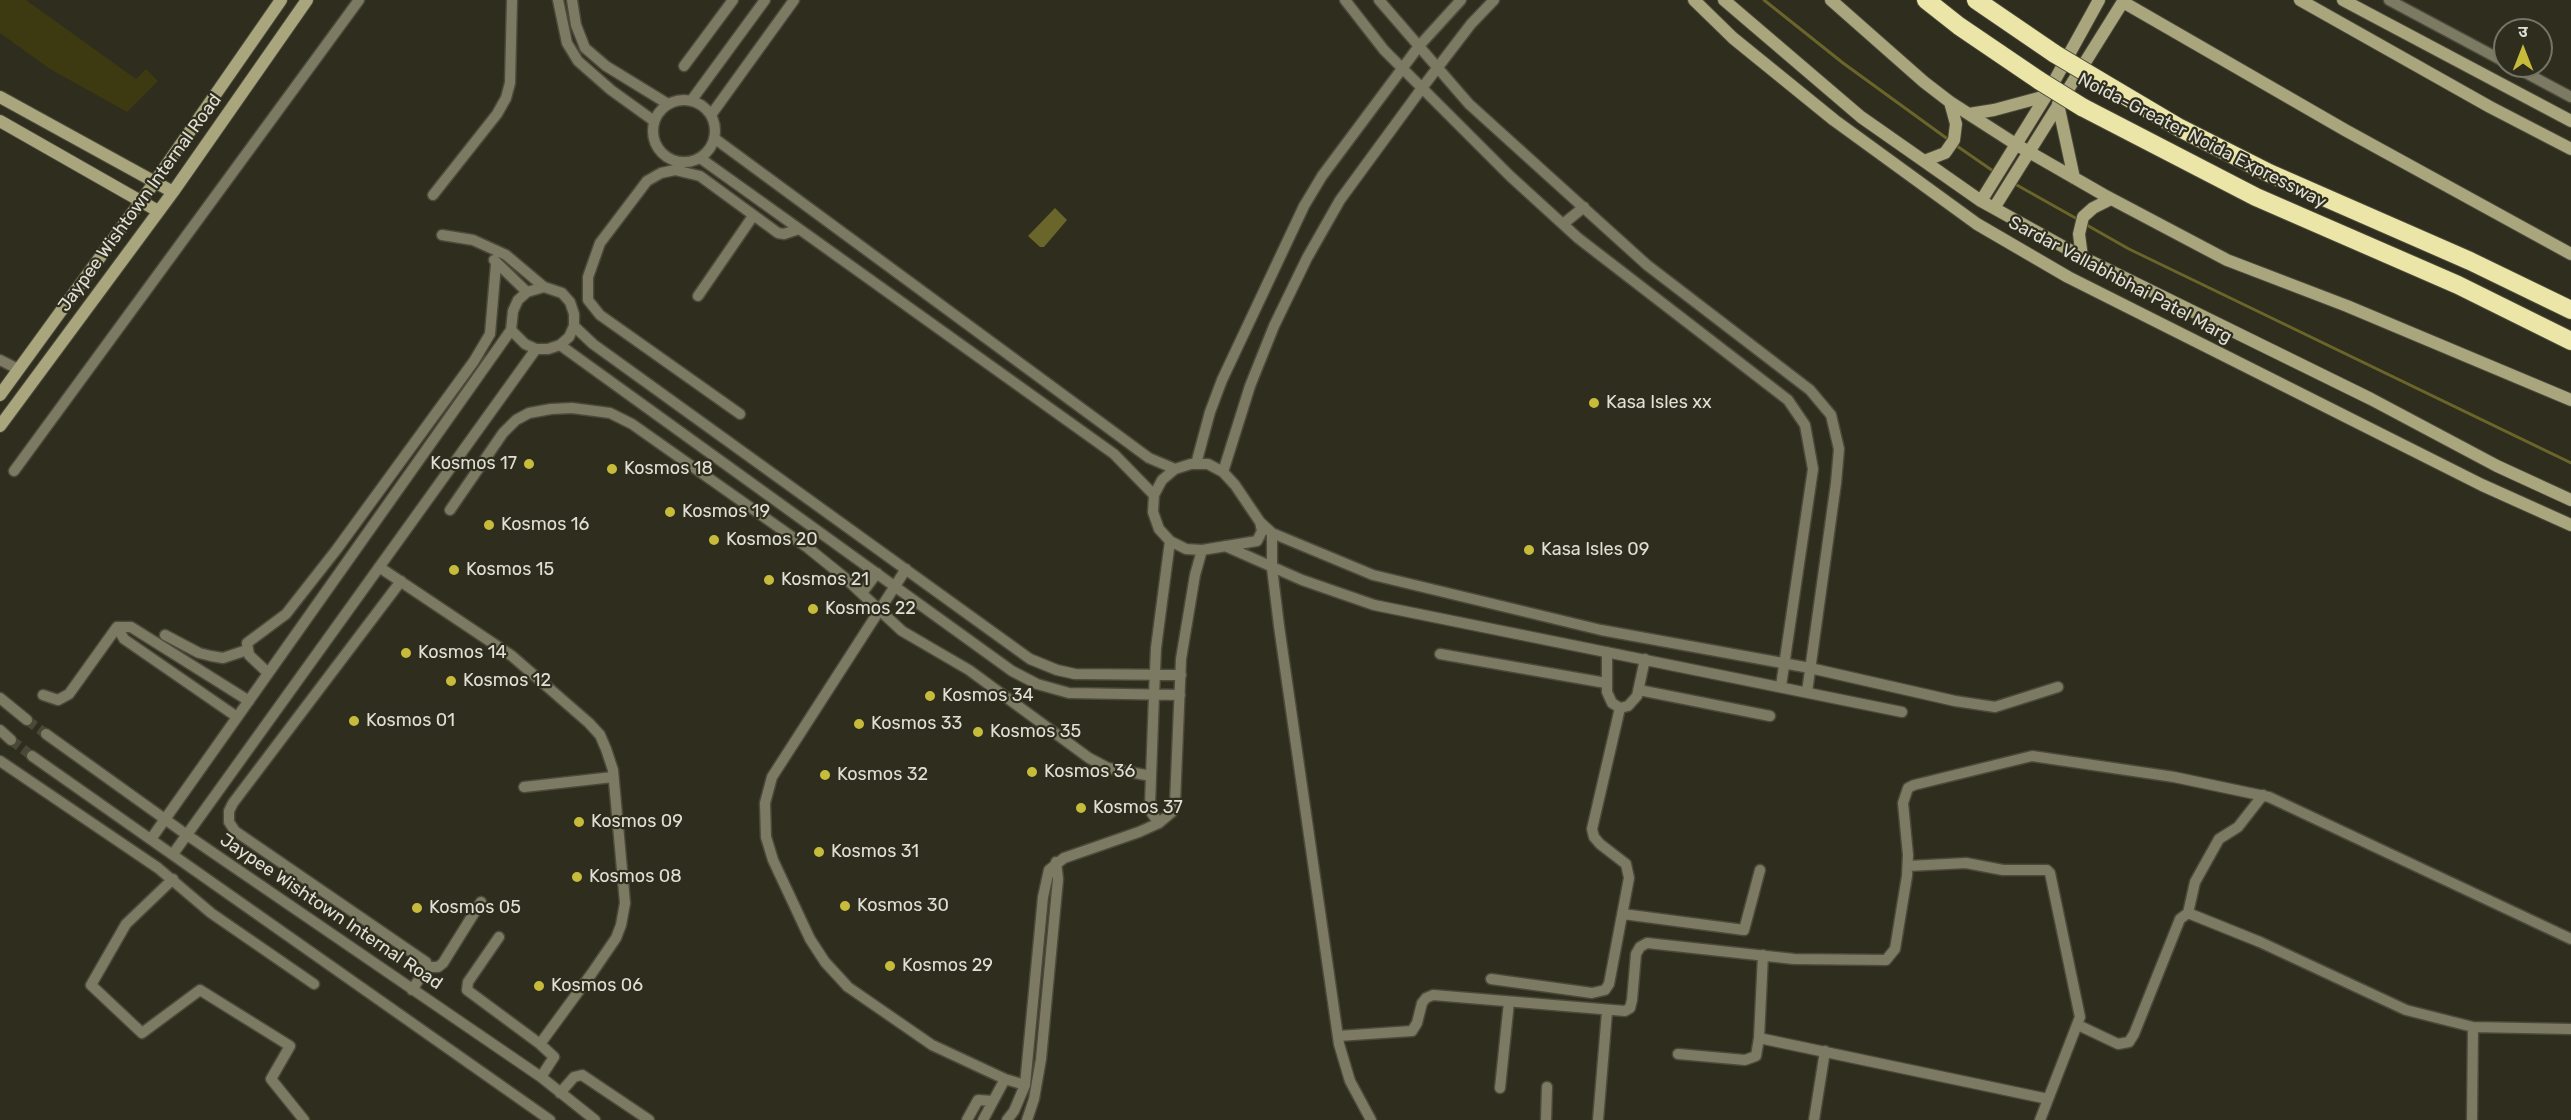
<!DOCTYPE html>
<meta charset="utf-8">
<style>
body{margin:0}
#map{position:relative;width:2571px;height:1120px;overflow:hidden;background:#2f2d1d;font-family:Rubik,"Noto Sans Devanagari",sans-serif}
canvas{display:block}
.north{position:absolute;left:2493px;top:18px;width:60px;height:60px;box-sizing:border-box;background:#2f2d1d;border:2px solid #767466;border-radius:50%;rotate:0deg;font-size:16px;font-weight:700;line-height:24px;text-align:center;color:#e0dfd4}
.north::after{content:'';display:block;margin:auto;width:21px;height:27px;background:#c7bb3b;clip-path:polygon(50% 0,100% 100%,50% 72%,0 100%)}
</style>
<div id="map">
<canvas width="2571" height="1120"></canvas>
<div class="north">उ</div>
</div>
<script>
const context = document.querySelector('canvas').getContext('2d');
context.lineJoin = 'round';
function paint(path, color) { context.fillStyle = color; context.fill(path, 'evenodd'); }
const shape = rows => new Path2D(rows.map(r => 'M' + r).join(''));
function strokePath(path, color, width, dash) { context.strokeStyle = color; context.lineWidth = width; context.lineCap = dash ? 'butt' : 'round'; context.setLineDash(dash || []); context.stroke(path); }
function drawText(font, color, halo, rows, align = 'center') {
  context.font = font + ' Rubik,sans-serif'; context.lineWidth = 4.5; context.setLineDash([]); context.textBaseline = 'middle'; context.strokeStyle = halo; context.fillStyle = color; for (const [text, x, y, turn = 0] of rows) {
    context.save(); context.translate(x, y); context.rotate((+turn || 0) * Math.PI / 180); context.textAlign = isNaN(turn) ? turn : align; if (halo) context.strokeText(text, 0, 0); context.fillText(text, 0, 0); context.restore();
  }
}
paint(shape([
 [0,0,26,0,136,79,146,69,158,81,127,112,50,69,0,33]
]), '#3d3911');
paint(shape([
 [1055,208,1067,220,1044,247,1040,247,1028,236]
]), '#6a652a');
strokePath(shape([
 [1764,0,1843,63,1949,140],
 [1954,144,1996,173],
 [2015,184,2079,220],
 [2085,224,2129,249,2571,463]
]), '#6a652a', 3);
strokePath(shape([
 [27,720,46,734],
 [11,740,32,756]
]), '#4a4838', 10, [10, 5]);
const street = shape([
 [558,0,567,43,578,61,611,90,654,121],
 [572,0,576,25,585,48,606,66,668,104],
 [1345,0,1384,50,1510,176,1578,238,1788,400,1805,425,1813,469,1781,686],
 [1379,0,1469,104,1647,265,1810,390,1831,415,1839,449,1836,483,1807,692],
 [2389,0,2505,62],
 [684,66,733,0],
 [2513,66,2571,97],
 '653 131a31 31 0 1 1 62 0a31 31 0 1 1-62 0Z',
 [691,101,765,0],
 [711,115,794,0],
 [714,138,1149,458,1175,469],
 [700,158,1114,454,1154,495],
 [433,195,497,114,506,98,510,83,512,0],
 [1563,224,1584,207],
 [442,235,473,240,506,255,544,287],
 [494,260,527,292],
 [544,287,562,293,570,302,574,314,574,326,569,337,560,345,548,349,536,349,525,344,511,330,513,311,518,300,527,292,544,287],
 [698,296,753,216],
 [574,326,593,344,1030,659,1057,670,1075,674,1181,675],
 [560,345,1012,671,1037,684,1069,693,1180,695],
 [0,360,18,369],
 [740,414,600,315,588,300,588,277,600,243,647,181,661,173,675,170,700,176,778,233,784,234,799,229],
 [1191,464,1208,464,1223,472,1235,485,1260,522,1262,531,1257,541,1202,550,1186,549,1170,541,1159,529,1153,512,1154,495,1162,480,1175,469,1191,464],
 [1196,464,1210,412,1222,380,1304,206,1322,176,1419,46,1461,0],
 [14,471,359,0],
 [1223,472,1250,386,1274,326,1307,258,1340,200,1422,88,1471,24,1494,0],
 [450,510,503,433,516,420,529,413,551,409,572,408,610,413,632,424,808,548,844,577,902,631,969,670,1089,758,1108,768,1151,776],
 [1260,522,1272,533,1373,575,1601,630,1810,668,1955,701,1995,707,2058,687],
 [1272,533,1272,568,1279,626,1339,1044,1350,1081,1371,1120],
 [1225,546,1302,580,1374,605,1902,712],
 [379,567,512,656,589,723,600,735,606,749,613,770,625,903,621,925,616,938,592,973,540,1044,467,990,468,982,499,937],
 [906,569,772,777,765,803,766,837,773,860,810,939,825,962,848,987,932,1045,1005,1079,1025,1085],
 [401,581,233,803,229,811,229,822,235,831,426,962,427,967,412,990],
 [862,593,877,573],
 [117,627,131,627,249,701],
 [117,627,124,639,237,717],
 [165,635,199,653,211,656,223,658,247,650],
 [1607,652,1607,692,1612,703,1620,708,1628,706,1637,696,1645,659],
 [1440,654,1606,683],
 [268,673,249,655,247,643,286,614,337,549,474,361,490,334,496,264],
 [1639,690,1770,716],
 [43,695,58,700,69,694,117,627],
 [0,698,27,720],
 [0,730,11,740],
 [46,734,187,835,541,1077,595,1120],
 [32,756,550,1120],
 [0,761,158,868,211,913,314,984],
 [524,787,613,777],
 [1159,823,1151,812,1150,804,1154,695,1156,648,1170,541],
 [151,839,511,330],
 [173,854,536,349],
 [1908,866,1966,863,2003,870,2047,870,2050,873,2080,1017,2040,1120],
 [173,879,126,924,91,985,142,1033,200,990,290,1046,271,1079,304,1120],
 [2188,913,2195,882,2219,839,2238,827,2263,795],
 [1623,914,1744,930,1760,870],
 [427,967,438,967,443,963,481,902],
 [1491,979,1592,993,1605,990,1609,984,1629,878,1626,864,1600,844,1594,837,1592,829,1620,708],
 [2078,1025,2118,1044,2129,1042,2134,1034,2180,919,2188,913,2260,942,2406,1010,2473,1027],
 [1338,1036,1412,1031,1417,1023,1422,1003,1426,998,1433,995,1625,1011,1630,1008,1632,1000,1636,954,1640,947,1647,943,1794,959,1886,960,1895,949,1907,876,1908,855,1903,803,1908,788,1914,785,2032,756,2174,777,2269,797,2571,939],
 [1759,1038,2048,1099],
 [540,1044,554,1057,541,1077],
 [1678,1054,1745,1060,1756,1056,1759,1038,1763,955],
 [1500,1088,1509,1002],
 [560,1093,574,1077,582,1075,649,1120],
 [967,1120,978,1100,993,1101],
 [983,1120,1005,1079],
 [1007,1120,1014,1111,1025,1085,1043,897,1049,870,1064,858,1139,832,1159,823,1172,812,1175,803,1181,659,1195,575,1202,550],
 [1027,1120,1034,1099,1041,1059,1058,879,1056,862],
 [1546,1120,1547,1087],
 [1598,1120,1607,1012],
 [1814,1120,1825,1051],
 [2472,1120,2473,1027,2571,1029]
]);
const secondary = shape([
 [1694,0,1733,38,1834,120,1977,224,2068,277,2482,485,2571,525],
 [1724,0,1861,117,1981,201,2082,257,2371,399,2497,466,2571,500],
 [1831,0,1924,82,1950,102,2017,145,2104,195,2227,260,2347,306,2571,400],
 [2300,0,2490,107,2571,149],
 [2343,0,2571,121],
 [2123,2,2345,130,2571,254],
 [0,97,173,192],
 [2058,104,2074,178],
 [1969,114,1994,110,2046,96],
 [0,121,158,211],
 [1924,161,1945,153,1954,140,1956,124,1950,102],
 [1981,201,2046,96,2099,0],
 [1994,208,2124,0],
 [2082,257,2079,234,2083,217,2093,208,2111,199],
 [0,395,154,183,281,0],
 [0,426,173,192,307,0]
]);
const highway = shape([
 [1926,0,1959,26,2040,81],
 [1976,0,2055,54],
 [2097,79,2178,127,2269,173,2470,261,2571,310],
 [2082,107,2256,197,2458,285,2571,341]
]);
strokePath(street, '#4b493a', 13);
strokePath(secondary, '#4b493a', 14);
strokePath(highway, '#4b493a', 20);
strokePath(street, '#7c7a62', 10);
strokePath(secondary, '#a9a67e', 12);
strokePath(highway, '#ebe6a8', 18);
const highwayBridge = shape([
 [2055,54,2097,79],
 [2040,81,2082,107]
]);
strokePath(highwayBridge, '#4b493a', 20, []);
strokePath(highwayBridge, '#ebe6a8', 18);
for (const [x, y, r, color] of [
 [1594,403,6,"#c7bb3b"],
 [529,464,6,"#c7bb3b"],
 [612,469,6,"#c7bb3b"],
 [670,512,6,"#c7bb3b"],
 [489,525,6,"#c7bb3b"],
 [714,540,6,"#c7bb3b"],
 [1529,550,6,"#c7bb3b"],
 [454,570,6,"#c7bb3b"],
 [769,580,6,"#c7bb3b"],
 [813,609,6,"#c7bb3b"],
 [406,653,6,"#c7bb3b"],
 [451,681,6,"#c7bb3b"],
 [930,696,6,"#c7bb3b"],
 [354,721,6,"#c7bb3b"],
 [859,724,6,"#c7bb3b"],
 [978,732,6,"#c7bb3b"],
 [1032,772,6,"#c7bb3b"],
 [825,775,6,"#c7bb3b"],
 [1081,808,6,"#c7bb3b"],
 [579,822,6,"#c7bb3b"],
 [819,852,6,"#c7bb3b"],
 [577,877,6,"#c7bb3b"],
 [845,906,6,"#c7bb3b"],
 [417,908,6,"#c7bb3b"],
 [890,966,6,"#c7bb3b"],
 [539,986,6,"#c7bb3b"]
]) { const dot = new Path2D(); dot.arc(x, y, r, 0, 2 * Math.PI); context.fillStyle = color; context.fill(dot); strokePath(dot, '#2f2d1d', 2); }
drawText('18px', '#e0dfd4', '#2f2d1d', [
 ["Noida-Greater Noida Expressway",2202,141,27],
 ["Jaypee Wishtown Internal Road",140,203,-54],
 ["Sardar Vallabhbhai Patel Marg",2120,280,28],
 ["Jaypee Wishtown Internal Road",331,912,34]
]);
drawText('18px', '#e0dfd4', '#2f2d1d', [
 ["Kasa Isles xx",1606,403],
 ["Kosmos 17",517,464,"right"],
 ["Kosmos 18",624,469],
 ["Kosmos 19",682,512],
 ["Kosmos 16",501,525],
 ["Kosmos 20",726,540],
 ["Kasa Isles 09",1541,550],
 ["Kosmos 15",466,570],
 ["Kosmos 21",781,580],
 ["Kosmos 22",825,609],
 ["Kosmos 14",418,653],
 ["Kosmos 12",463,681],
 ["Kosmos 34",942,696],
 ["Kosmos 01",366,721],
 ["Kosmos 33",871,724],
 ["Kosmos 35",990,732],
 ["Kosmos 36",1044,772],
 ["Kosmos 32",837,775],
 ["Kosmos 37",1093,808],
 ["Kosmos 09",591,822],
 ["Kosmos 31",831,852],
 ["Kosmos 08",589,877],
 ["Kosmos 30",857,906],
 ["Kosmos 05",429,908],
 ["Kosmos 29",902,966],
 ["Kosmos 06",551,986]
], 'left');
</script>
